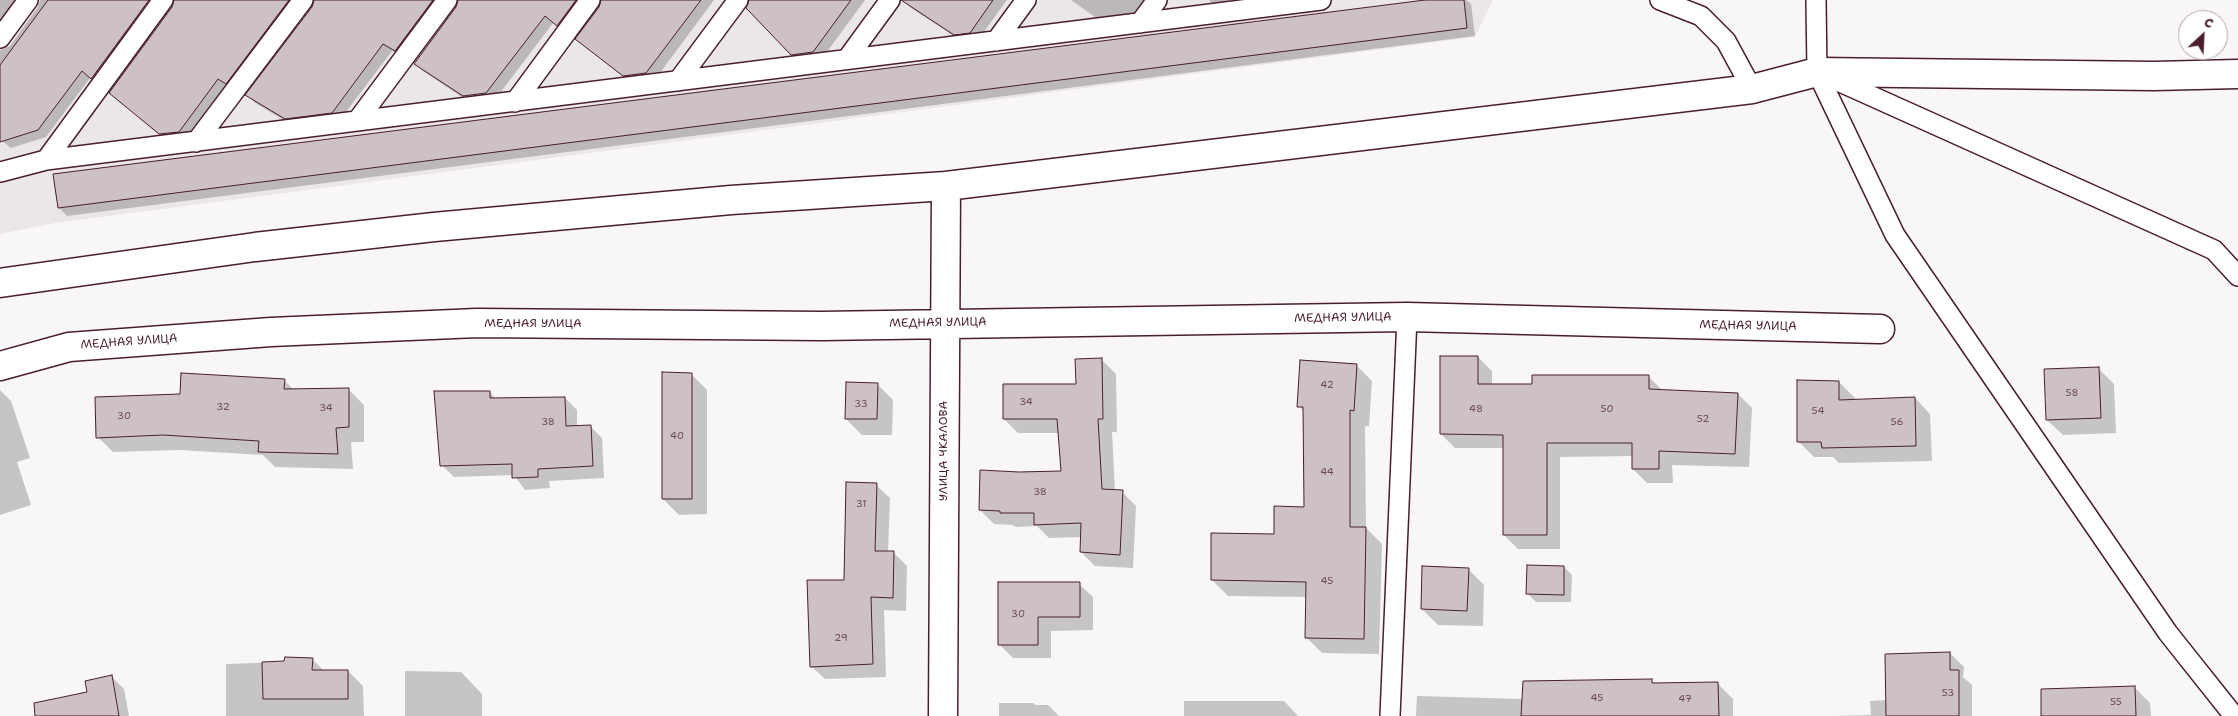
<!DOCTYPE html>
<meta charset="utf-8">
<style>
body{margin:0}
#map{position:relative;width:2238px;height:716px;overflow:hidden;background:#f8f6f7;font-family:"Shantell Sans",sans-serif}
canvas{display:block}
.north{position:absolute;left:2178px;top:10px;width:50px;height:50px;box-sizing:border-box;background:#fff;border:1px solid #b7a5aa;border-radius:50%;rotate:25deg;font-size:14px;font-weight:700;line-height:20px;text-align:center;color:#4a1f2b}
.north::after{content:'';display:block;margin:auto;width:18px;height:22px;background:#4a1f2b;clip-path:polygon(50% 0,100% 100%,50% 72%,0 100%)}
</style>
<div id="map">
<canvas width="2238" height="716"></canvas>
<div class="north">С</div>
</div>
<script>
const context = document.querySelector('canvas').getContext('2d');
context.lineJoin = 'round';
function paint(path, color) { context.fillStyle = color; context.fill(path, 'evenodd'); }
const shape = rows => new Path2D(rows.map(r => 'M' + r).join(''));
function strokePath(path, color, width, dash) { context.strokeStyle = color; context.lineWidth = width; context.lineCap = dash ? 'butt' : 'round'; context.setLineDash(dash || []); context.stroke(path); }
function drawText(font, color, halo, rows, align = 'center') {
  context.font = font + ' "Shantell Sans",sans-serif'; context.lineWidth = 4; context.setLineDash([]); context.textBaseline = 'middle'; context.strokeStyle = halo; context.fillStyle = color; for (const [text, x, y, turn = 0] of rows) {
    context.save(); context.translate(x, y); context.rotate((+turn || 0) * Math.PI / 180); context.textAlign = isNaN(turn) ? turn : align; if (halo) context.strokeText(text, 0, 0); context.fillText(text, 0, 0); context.restore();
  }
}
paint(shape([
 [0,0,1493,0,1475,37,55,223,0,234]
]), '#ebe6e8');
paint(shape([
 [0,0,29,0,0,37],
 [40,0,163,0,100,86,90,78,46,137,11,148,0,139,0,50,10,46,38,7],
 [175,0,303,0,234,91,227,86,187,140,168,142,110,93,173,7],
 [314,0,448,0,403,58,392,51,340,120,294,126,255,103,247,95,313,7],
 [458,0,591,0,566,33,553,23,494,101,472,104,423,71,415,64,457,7],
 [602,0,714,0,654,81,632,84,577,39],
 [750,0,865,0,821,60,800,63,747,8],
 [902,0,1007,0,978,40,963,42,911,8],
 [1071,0,1147,0,1132,21,1105,24],
 [1209,0,1271,0,1219,10],
 [1435,0,1466,0,1471,4,1475,36,67,216,59,208,1235,25,1233,24,1241,23,1243,24],
 [1478,357,1492,371,1492,385,1533,385,1648,376,1662,390,1738,394,1752,408,1749,467,1672,465,1673,483,1647,483,1633,469,1634,456,1560,457,1560,549,1518,549,1504,535,1504,448,1455,448,1441,434],
 [1102,360,1116,374,1117,432,1112,432,1115,491,1122,492,1136,506,1133,568,1095,566,1081,552,1082,537,1049,538,1037,526,1016,527,1013,525,994,524,980,510,1062,472,1059,433,1018,433,1004,419,1077,385],
 [1356,365,1372,381,1369,426,1365,426,1366,528,1382,544,1379,654,1322,653,1306,637,1307,597,1228,596,1212,580,1275,535,1305,508,1305,412,1299,406],
 [2098,368,2114,384,2116,433,2063,435,2047,420],
 [691,374,707,390,707,514,679,515,663,499],
 [284,380,294,390,349,390,364,405,364,442,351,442,353,469,275,467,263,455,179,450,113,452,98,437,182,395],
 [1839,382,1855,398,1855,400,1915,398,1930,414,1932,461,1839,463,1833,457,1814,457,1798,441],
 [877,384,893,400,892,435,862,435,846,419],
 [0,390,11,401,30,458,17,462,31,505,0,515],
 [490,392,496,399,565,398,577,410,577,427,590,426,602,438,604,478,549,481,550,488,525,490,514,475,454,477,442,465],
 [876,485,890,498,888,552,894,553,907,566,906,611,884,610,886,677,825,679,811,666,845,581],
 [1564,567,1572,575,1571,602,1536,602,1528,594],
 [1468,569,1484,585,1483,626,1438,625,1422,609],
 [1079,584,1093,597,1093,630,1051,631,1051,658,1013,658,999,644],
 [1950,653,1964,667,1963,677,1972,685,1972,716,1832,716,1871,715,1870,701,1887,700],
 [312,659,324,671,348,671,363,686,364,716,226,716,226,664,286,662],
 [405,671,461,672,482,694,482,716,405,716],
 [111,676,124,689,129,716,84,716,89,693],
 [1651,680,1655,684,1717,683,1733,699,1733,716,1416,716,1417,696,1523,699],
 [2134,687,2150,703,2151,716,2042,716],
 [1184,701,1284,701,1298,716,1184,716],
 [999,703,1033,703,1036,705,1048,705,1059,716,999,716]
]), '#0003');
const building = shape([
 [48,0,149,0,91,79,82,71,38,130,0,142,0,65,48,0],
 [174,0,289,0,226,84,218,79,179,132,159,134,109,93,172,7,174,0],
 [314,0,433,0,395,51,383,44,332,113,285,119,245,95,312,7,314,0],
 [458,0,576,0,557,26,545,16,486,93,463,96,414,64,456,7,458,0],
 [601,0,701,0,646,73,623,76,575,39,599,7,601,0],
 [749,0,851,0,813,52,791,55,746,8,749,0],
 [901,0,993,0,970,33,954,35,901,0],
 [1425,0,1464,0,1467,28,58,208,53,174,1425,0],
 [1440,356,1478,356,1478,384,1532,384,1532,375,1649,375,1649,389,1738,393,1735,454,1659,451,1659,469,1632,469,1632,443,1547,443,1547,535,1503,535,1503,435,1440,434,1440,356],
 [1102,358,1103,419,1098,419,1102,489,1123,490,1120,555,1080,552,1081,523,1034,525,1034,513,1000,513,1000,511,979,510,980,470,1019,472,1061,471,1057,419,1003,419,1003,384,1076,384,1075,359,1102,358],
 [1300,360,1357,364,1354,411,1350,410,1350,527,1366,527,1364,639,1305,638,1306,582,1211,580,1211,533,1274,534,1274,506,1304,507,1303,407,1297,407,1300,360],
 [2099,367,2101,418,2046,420,2044,369,2099,367],
 [662,372,692,373,692,499,662,499,662,372],
 [181,373,285,379,284,389,349,388,349,427,336,428,338,454,258,452,259,441,163,435,96,438,95,397,180,394,181,373],
 [1797,380,1839,381,1839,400,1915,397,1916,446,1822,448,1821,442,1797,442,1797,380],
 [846,382,878,383,877,419,845,419,846,382],
 [434,391,490,391,490,398,565,397,566,426,591,425,593,466,538,469,538,477,512,478,512,464,440,466,434,391],
 [846,482,877,483,875,551,894,551,893,598,871,597,873,664,810,667,807,580,844,580,846,482],
 [1527,565,1564,566,1564,595,1526,594,1527,565],
 [1422,566,1469,568,1467,611,1421,609,1422,566],
 [998,582,1080,582,1080,617,1038,617,1038,645,998,645,998,582],
 [1950,652,1950,670,1959,670,1959,716,1886,716,1885,654,1950,652],
 [285,657,313,658,312,670,348,670,348,699,263,699,262,662,284,661,285,657],
 [112,675,119,716,35,716,34,703,87,692,85,681,112,675],
 [1652,679,1652,683,1718,682,1719,716,1521,716,1523,681,1652,679],
 [2135,686,2136,716,2041,716,2041,689,2135,686]
]);
paint(building, '#cdc1c4');
strokePath(building, '#4a1f2b', 1);
const service = shape([
 [1660,0,1701,16,1726,41,1752,89],
 [1816,0,1817,72,1895,235,2168,633,2234,716],
 [1140,23,1157,0],
 [0,38,28,0],
 [996,41,1026,0],
 [847,59,890,0],
 [1827,76,2214,250,2238,276],
 [678,81,738,0],
 [515,102,590,0],
 [357,121,447,0],
 [196,142,303,0],
 [46,160,163,0],
 [0,172,46,160,1321,0],
 [1390,716,1407,317]
]);
const minor = shape([
 [0,283,255,247,434,227,731,200,946,186,1752,89,1817,72,2154,76,2238,74],
 [0,366,69,347,271,332,477,323,821,326,1407,317,1880,329],
 [943,716,946,186]
]);
strokePath(service, '#4a1f2b', 22);
strokePath(minor, '#4a1f2b', 31);
strokePath(service, '#fff', 19);
strokePath(minor, '#fff', 28);
drawText('10px', '#6b4851', null, [
 ["42",1327,385],
 ["58",2072,393],
 ["34",1026,402],
 ["33",861,404],
 ["32",223,407],
 ["34",326,408],
 ["48",1476,409],
 ["50",1607,409],
 ["54",1818,411],
 ["30",124,416],
 ["52",1703,419],
 ["38",548,422],
 ["56",1897,422],
 ["40",677,436],
 ["44",1327,472],
 ["38",1040,492],
 ["31",861,504],
 ["45",1327,581],
 ["30",1018,614],
 ["29",841,638],
 ["53",1948,693],
 ["45",1597,698],
 ["47",1685,699],
 ["55",2116,702]
]);
drawText('12px', '#4a1f2b', '#fff', [
 ["МЕДНАЯ УЛИЦА",1343,318,-1],
 ["МЕДНАЯ УЛИЦА",938,323,-1],
 ["МЕДНАЯ УЛИЦА",533,324],
 ["МЕДНАЯ УЛИЦА",1748,326,1],
 ["МЕДНАЯ УЛИЦА",129,342,-4],
 ["УЛИЦА ЧКАЛОВА",944,451,-90]
]);
</script>
